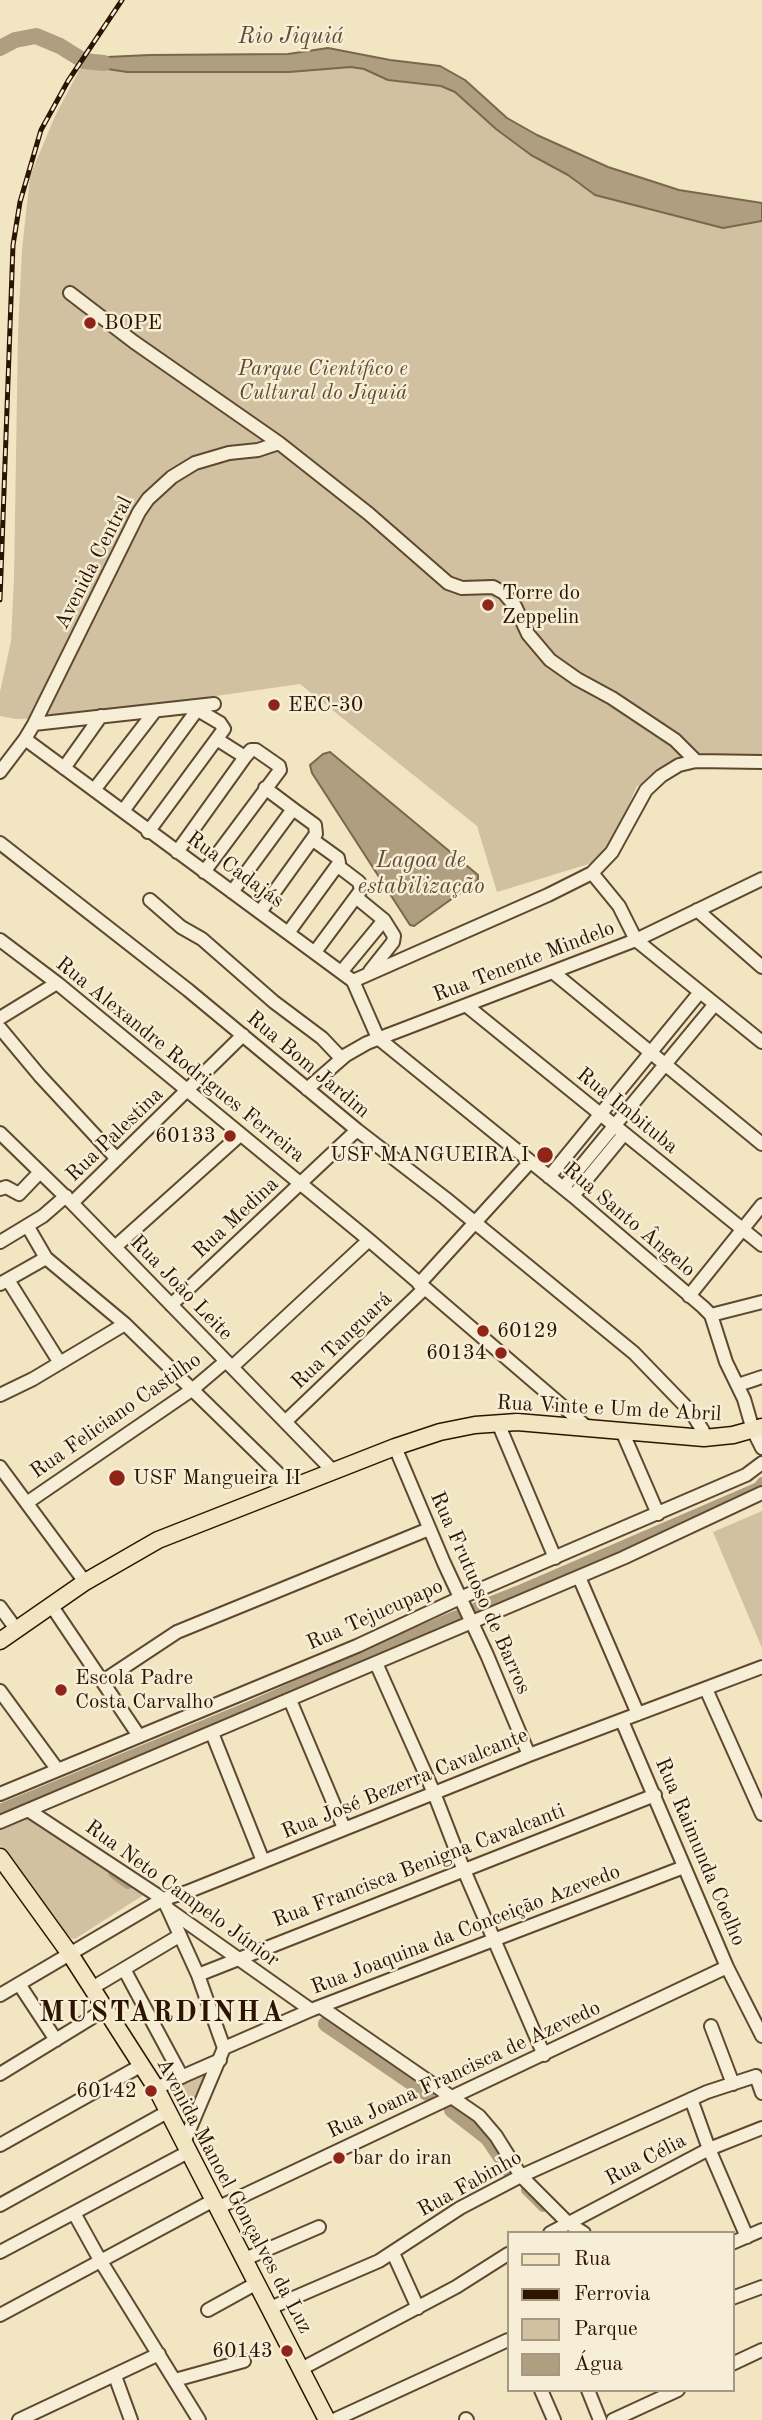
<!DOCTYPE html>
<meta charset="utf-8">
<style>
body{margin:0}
#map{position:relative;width:762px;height:2420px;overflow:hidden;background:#f2e5c2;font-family:"Old Standard TT",serif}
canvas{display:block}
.legend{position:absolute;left:507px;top:2231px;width:228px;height:161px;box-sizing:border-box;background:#f7eed7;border:2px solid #a69781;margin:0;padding:9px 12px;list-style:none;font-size:21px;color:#2d1400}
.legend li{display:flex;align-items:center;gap:14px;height:35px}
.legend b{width:35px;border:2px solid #a69781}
</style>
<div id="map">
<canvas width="762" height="2420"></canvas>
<ul class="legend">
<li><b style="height:9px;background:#f2e5c2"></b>Rua</li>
<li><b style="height:9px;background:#2d1400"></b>Ferrovia</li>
<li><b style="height:19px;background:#d1c1a1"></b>Parque</li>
<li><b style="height:19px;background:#af9e80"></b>Água</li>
</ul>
</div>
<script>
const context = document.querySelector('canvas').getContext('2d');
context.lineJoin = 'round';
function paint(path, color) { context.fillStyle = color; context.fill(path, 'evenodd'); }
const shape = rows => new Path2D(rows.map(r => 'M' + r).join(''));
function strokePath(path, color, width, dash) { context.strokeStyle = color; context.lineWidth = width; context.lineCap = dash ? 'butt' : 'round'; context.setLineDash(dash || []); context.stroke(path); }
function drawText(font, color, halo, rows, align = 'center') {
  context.font = font + ' "Old Standard TT",serif'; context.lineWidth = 5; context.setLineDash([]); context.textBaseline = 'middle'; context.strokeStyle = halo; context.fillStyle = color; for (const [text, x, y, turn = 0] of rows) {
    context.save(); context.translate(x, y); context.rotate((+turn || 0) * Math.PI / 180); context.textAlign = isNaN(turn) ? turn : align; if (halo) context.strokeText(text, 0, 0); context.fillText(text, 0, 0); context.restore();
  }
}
paint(shape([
 [82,65,127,72,289,72,351,67,364,69,388,80,441,86,455,92,496,129,531,155,568,175,579,185,610,199,655,209,723,228,762,221,762,764,688,763,637,786,605,859,497,892,477,826,300,684,61,718,16,719,0,716,0,692,11,641,14,579,18,332,22,250,30,176,55,116],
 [762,1511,762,1648,713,1532],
 [27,1815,145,1893,145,1894,75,1939,66,1937,0,1845,0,1826],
 [208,2072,188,2117,184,2117,170,2094,170,2087]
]), '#d1c1a1');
const water = shape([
 [328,48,390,60,440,66,465,80,507,118,537,135,608,167,679,190,762,203,762,221,723,228,595,195,568,175,531,155,496,129,455,92,441,86,388,80,364,69,351,67,289,72,127,72,82,65,86,58,149,55,288,54,328,48],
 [330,752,478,875,478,880,414,926,410,925,312,773,310,765,323,754,330,752]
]);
paint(water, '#af9e80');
strokePath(water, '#7b674d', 2);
strokePath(shape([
 [0,1809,252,1705,440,1622,517,1591,758,1487,762,1482],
 [113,1873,128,1884],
 [526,2190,543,2207]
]), '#af9e80', 10);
strokePath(shape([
 [0,48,15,40,36,36,60,46,84,61,104,63],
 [326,2024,427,2093],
 [452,2110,488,2138,511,2172]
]), '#af9e80', 16);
const minor = shape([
 [70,293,134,342,279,443,369,514,448,583,462,588,493,587,504,593,515,606,528,634,550,660,577,679,612,698,675,740,696,761],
 [34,724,214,704],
 [25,739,353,981,378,1038,573,1196,703,1307,711,1315,726,1362,744,1399,753,1430,762,1448],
 [64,768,101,716],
 [0,772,25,739,34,724,139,512,148,499,172,477,195,463,229,453,258,450,279,443],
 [94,790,155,711],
 [123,811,200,706],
 [148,832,224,729,220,723,198,710],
 [0,843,188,990,357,1130,445,1198,634,1353,692,1413,703,1431,704,1438],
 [177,852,245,757,218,740],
 [204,872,280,770,279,766,256,750,251,750,245,757],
 [592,873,619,906,636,940,762,1042],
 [232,892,293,809,265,788],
 [357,898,384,920,394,936,393,942,370,971],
 [150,900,181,927,202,939,274,1002,322,1038,341,1058],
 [697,910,762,967],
 [260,912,316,834,315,825,293,809],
 [288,933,339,863,338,858,313,840],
 [0,940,57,983,369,1240,588,1428],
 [315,952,361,890,359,882,338,866],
 [342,971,384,920],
 [554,973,762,1144],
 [353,981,548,895,592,873,612,852,646,790,661,776,679,765,696,761,762,762],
 [467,1006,762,1245],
 [0,1018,57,983],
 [0,1028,40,1076,117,1159],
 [307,1089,346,1055,367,1043,636,940,762,879],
 [0,1133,72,1203,333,1471],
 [549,1177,700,992],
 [563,1188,715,1004],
 [0,1189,6,1187,19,1194,40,1172],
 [573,1196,624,1134],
 [72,1203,243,1035],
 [28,1227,46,1258,125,1324,292,1487],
 [0,1242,43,1216,66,1196],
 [115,1247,240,1135],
 [8,1280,60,1363],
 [0,1284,46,1258],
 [419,1284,530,1162],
 [689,1296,762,1205],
 [171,1305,357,1130],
 [711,1315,762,1302],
 [232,1367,369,1240],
 [738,1385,762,1377],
 [0,1395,33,1379,125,1324],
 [286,1421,424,1289],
 [498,1423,555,1558],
 [622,1431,658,1514],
 [395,1447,444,1563,487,1655,529,1755],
 [0,1467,85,1582],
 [28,1502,193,1389,226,1361],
 [579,1577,638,1714],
 [51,1605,139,1736],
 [0,1607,16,1629],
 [376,1663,434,1793,463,1868,544,2055],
 [103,1681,177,1632,429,1529],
 [706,1689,762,1814],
 [0,1691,57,1769],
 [290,1700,344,1828],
 [622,1721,727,1967,762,2036],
 [212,1733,263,1861],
 [0,1794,357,1646,460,1598,746,1475,762,1463],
 [28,1810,163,1899,168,1909,311,2010],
 [0,1822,623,1558,762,1493],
 [168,1909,198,1975,224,2048],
 [124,1969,182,2077],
 [198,1975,655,1795],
 [19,1984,56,2040],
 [92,1988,179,1936],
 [0,1995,163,1899,187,1892,529,1755,762,1667],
 [321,2007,479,2116,496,2136,521,2176,568,2223,584,2233],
 [711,2026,733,2084],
 [224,2048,311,2010,684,1867],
 [0,2074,106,2009],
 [756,2076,762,2093],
 [156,2088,220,2060],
 [691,2099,709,2149,747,2237],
 [185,2140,224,2048],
 [0,2145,142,2065],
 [0,2205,169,2111],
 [217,2208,727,1967],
 [74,2213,100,2260,199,2420],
 [550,2233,709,2149,762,2128],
 [732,2243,762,2230],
 [0,2252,190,2151],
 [393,2253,418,2308],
 [245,2259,319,2227],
 [732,2298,762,2287],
 [270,2308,379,2261,460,2208,521,2176,707,2092,756,2076],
 [208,2310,257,2283],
 [0,2315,214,2200],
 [732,2364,762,2350],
 [301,2369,456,2287,508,2254],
 [115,2376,131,2420],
 [175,2380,244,2361],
 [541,2390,554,2420],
 [588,2390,600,2420],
 [466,2419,467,2420],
 [19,2420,159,2354],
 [334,2420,508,2340],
 [613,2420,678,2390]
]);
const major = shape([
 [0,1641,85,1582,158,1540,395,1447,440,1432,475,1425,517,1422,704,1438,733,1435,762,1427],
 [0,1857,70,1954,156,2088,327,2420]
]);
strokePath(minor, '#5e4830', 16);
strokePath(major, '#2d1400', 19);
strokePath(minor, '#f7eed7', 12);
strokePath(major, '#f2e5c2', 16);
const rail = shape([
 [0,600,13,245,20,202,41,130,68,81,122,0]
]);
strokePath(rail, '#2d1400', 5);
strokePath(rail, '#f7eed7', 2.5, [8]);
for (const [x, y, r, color] of [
 [90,323,7,"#8f2418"],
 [488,605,7,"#8f2418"],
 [274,705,7,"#8f2418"],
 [230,1136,7,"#8f2418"],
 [545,1155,9,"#8f2418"],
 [483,1331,7,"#8f2418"],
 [501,1353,7,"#8f2418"],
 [117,1478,9,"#8f2418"],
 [61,1690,7,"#8f2418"],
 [151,2091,7,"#8f2418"],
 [339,2158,7,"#8f2418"],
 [287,2351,7,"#8f2418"]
]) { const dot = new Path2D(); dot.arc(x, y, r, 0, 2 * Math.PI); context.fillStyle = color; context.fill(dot); strokePath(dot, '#f7eed7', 2.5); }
drawText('21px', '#2d1400', '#f7eed7', [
 ["BOPE",104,323],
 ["Torre do",502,593],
 ["Zeppelin",502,617],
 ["EEC-30",288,705],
 ["60133",216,1136,"right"],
 ["USF MANGUEIRA I",529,1155,"right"],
 ["60129",497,1331],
 ["60134",487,1353,"right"],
 ["USF Mangueira II",133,1478],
 ["Escola Padre",75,1678],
 ["Costa Carvalho",75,1702],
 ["60142",137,2091,"right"],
 ["bar do iran",353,2158],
 ["60143",273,2351,"right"]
], 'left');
drawText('italic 21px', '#5e4830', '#f7eed7', [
 ["Parque Científico e",323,369],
 ["Cultural do Jiquiá",323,393]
]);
drawText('21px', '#2d1400', '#f7eed7', [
 ["Avenida Central",94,563,-63],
 ["Rua Cadajás",235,870,36],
 ["Rua Tenente Mindelo",524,962,-21],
 ["Rua Alexandre Rodrigues Ferreira",180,1060,39],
 ["Rua Bom Jardim",308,1065,40],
 ["Rua Imbituba",627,1111,39],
 ["Rua Palestina",115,1135,-44],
 ["Rua Medina",236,1218,-43],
 ["Rua Santo Ângelo",629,1220,40],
 ["Rua João Leite",181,1288,46],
 ["Rua Tanguará",342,1341,-44],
 ["Rua Vinte e Um de Abril",609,1409,3],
 ["Rua Feliciano Castilho",116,1416,-35],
 ["Rua Frutuoso de Barros",480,1593,66],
 ["Rua Tejucupapo",375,1615,-24],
 ["Rua José Bezerra Cavalcante",405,1784,-22],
 ["Rua Raimunda Coelho",700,1852,67],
 ["Rua Francisca Benigna Cavalcanti",419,1866,-21],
 ["Rua Neto Campelo Júnior",182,1894,36],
 ["Rua Joaquina da Conceição Azevedo",466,1930,-21],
 ["Rua Joana Francisca de Azevedo",464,2070,-25],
 ["Rua Célia",646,2160,-28],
 ["Rua Fabinho",470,2184,-29],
 ["Avenida Manoel Gonçalves da Luz",234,2196,62]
]);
drawText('italic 23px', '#614b33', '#f7eed7', [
 ["Rio Jiquiá",291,37],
 ["Lagoa de",421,861],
 ["estabilização",421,887]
]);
context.letterSpacing = '2px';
drawText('bold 28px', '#2d1400', '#f7eed7', [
 ["MUSTARDINHA",162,2014]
]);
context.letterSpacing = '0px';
</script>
